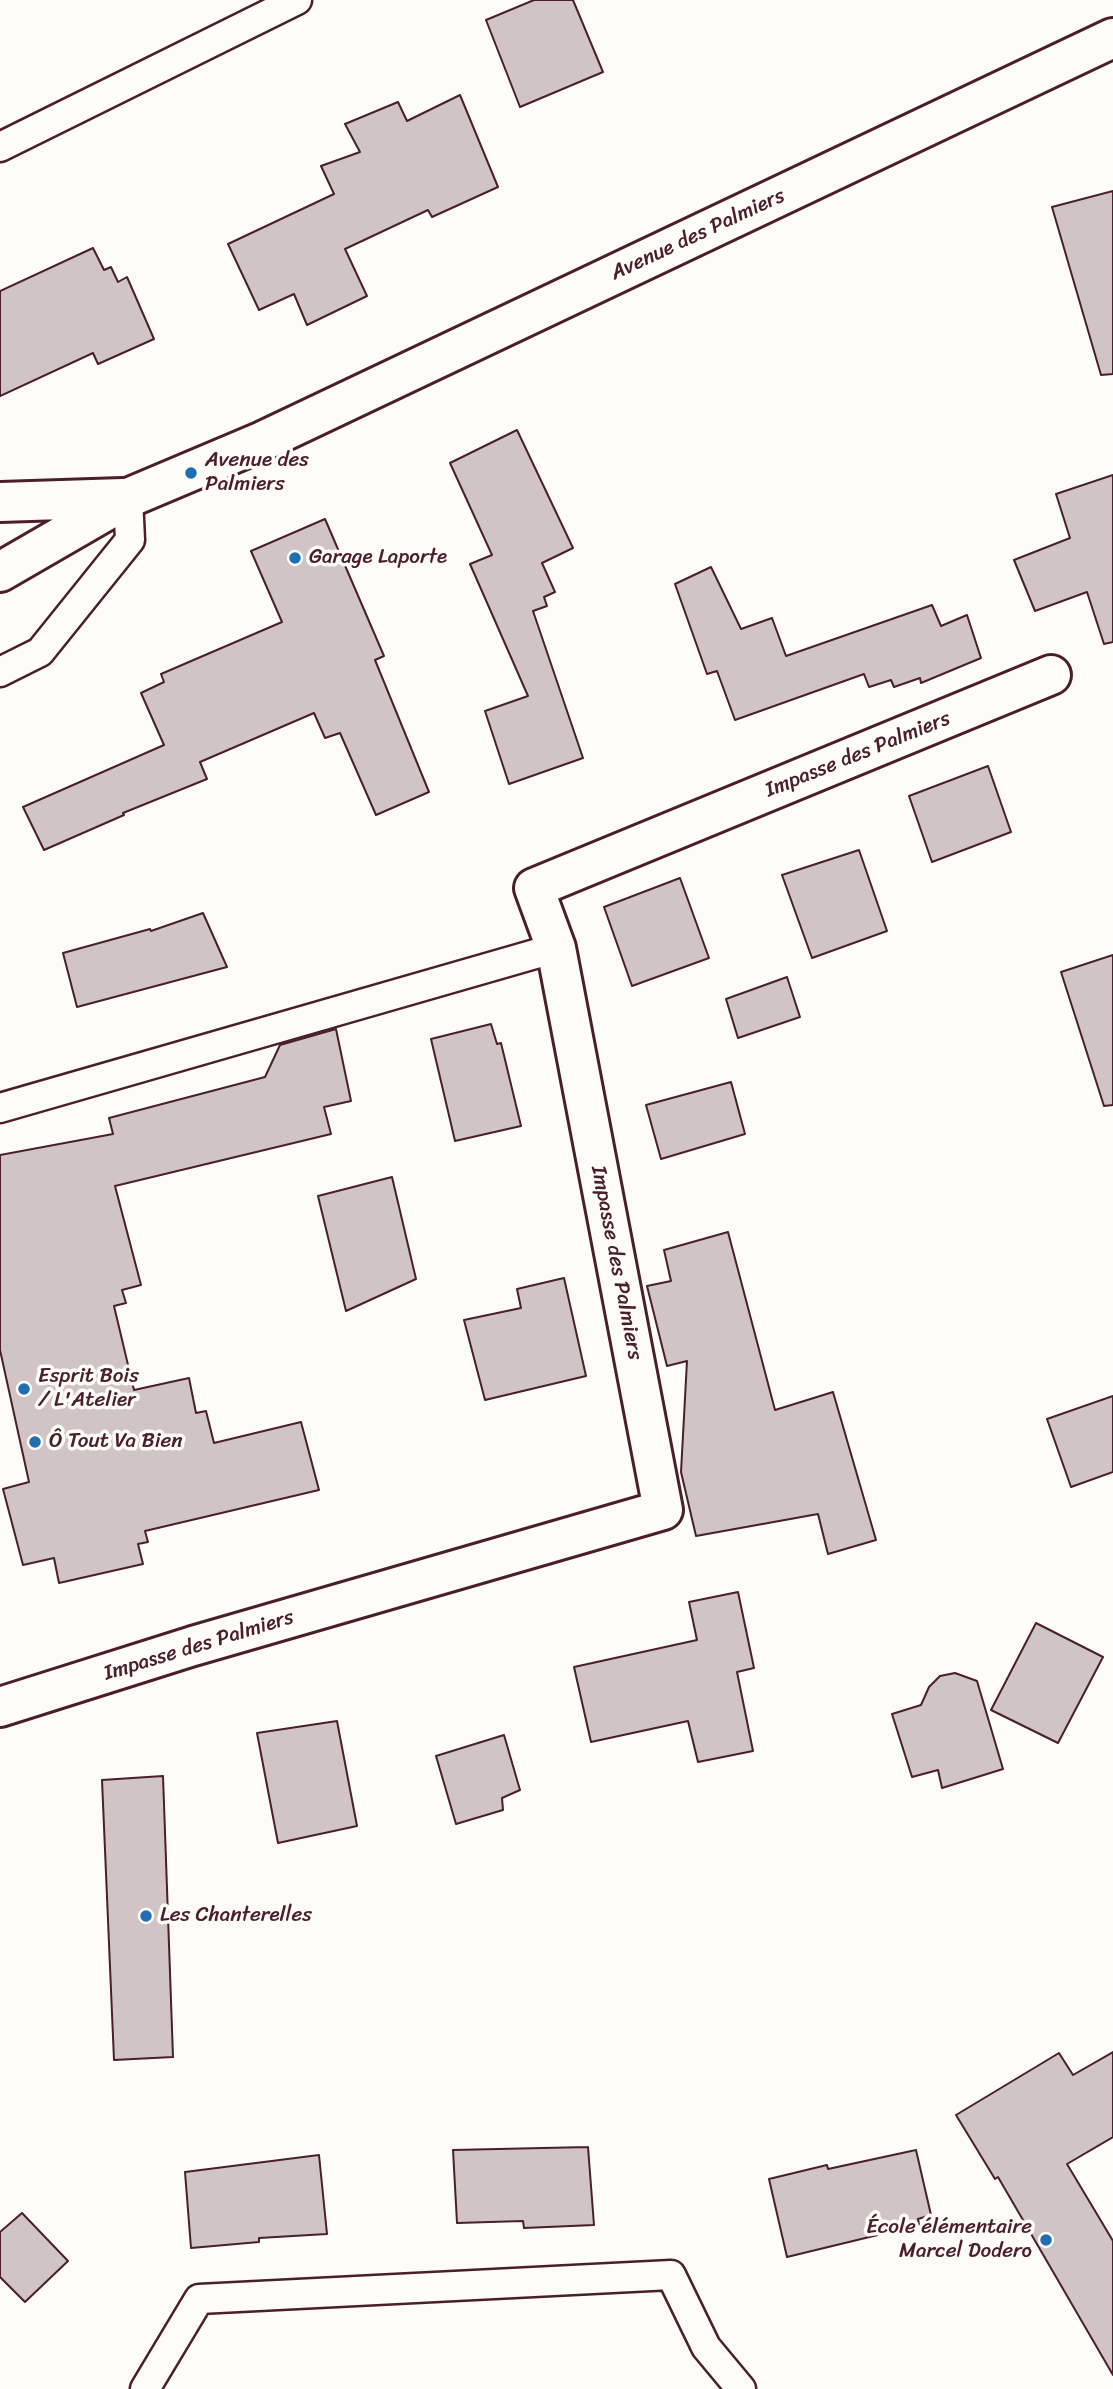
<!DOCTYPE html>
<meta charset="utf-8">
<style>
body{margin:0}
canvas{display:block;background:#fdfcf7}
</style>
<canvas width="1113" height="2389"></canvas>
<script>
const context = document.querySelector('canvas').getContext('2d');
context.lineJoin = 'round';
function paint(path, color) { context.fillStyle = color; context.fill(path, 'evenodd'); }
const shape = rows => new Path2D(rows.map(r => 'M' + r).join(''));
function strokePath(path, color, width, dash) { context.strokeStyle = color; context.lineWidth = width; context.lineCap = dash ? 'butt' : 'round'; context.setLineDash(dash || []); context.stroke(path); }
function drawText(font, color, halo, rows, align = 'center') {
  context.font = font + ' Sriracha,sans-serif'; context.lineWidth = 7; context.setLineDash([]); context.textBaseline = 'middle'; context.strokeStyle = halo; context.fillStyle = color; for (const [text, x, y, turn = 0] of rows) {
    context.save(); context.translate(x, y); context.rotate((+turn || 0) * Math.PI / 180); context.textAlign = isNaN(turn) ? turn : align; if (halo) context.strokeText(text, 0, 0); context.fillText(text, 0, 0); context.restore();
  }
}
const building = shape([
 [534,0,573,0,603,72,520,107,486,20,534,0],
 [460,95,498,187,432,217,428,210,345,249,367,296,307,325,294,294,259,310,228,244,334,194,321,166,360,152,345,124,398,102,407,121,460,95],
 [1113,191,1113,374,1101,375,1052,207,1113,191],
 [93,248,104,270,111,267,118,282,127,277,154,339,98,364,93,353,0,396,0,291,93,248],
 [517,430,573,548,542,563,555,592,544,597,547,606,533,611,583,758,509,784,485,711,528,696,470,564,492,555,450,463,517,430],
 [1113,475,1113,642,1104,644,1087,592,1035,611,1014,560,1070,538,1056,494,1113,475],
 [325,519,384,656,375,660,429,792,376,815,340,733,325,738,314,713,200,762,207,779,123,813,124,815,44,850,23,807,164,745,141,693,164,682,161,674,282,622,251,551,325,519],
 [711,567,741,629,772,618,786,656,932,605,941,626,967,615,981,658,921,683,920,678,894,687,891,680,869,687,864,674,735,720,717,671,707,674,675,584,711,567],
 [988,766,1011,832,932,862,909,796,988,766],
 [859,850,887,931,812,958,782,875,859,850],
 [680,878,709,958,632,986,604,907,680,878],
 [203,913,227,967,77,1007,63,953,150,929,151,931,203,913],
 [1113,955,1113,1105,1104,1106,1061,972,1113,955],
 [787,977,800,1017,738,1038,726,999,787,977],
 [491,1024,497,1044,501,1043,521,1126,455,1141,431,1039,491,1024],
 [336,1029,351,1101,324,1107,331,1134,115,1186,141,1285,122,1290,126,1303,114,1306,134,1390,189,1378,196,1413,206,1411,214,1443,301,1422,319,1490,145,1531,148,1542,138,1544,143,1564,59,1583,54,1558,23,1565,3,1489,29,1482,0,1350,0,1155,113,1134,109,1118,265,1077,280,1045,336,1029],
 [731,1082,745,1134,661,1159,646,1105,731,1082],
 [392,1177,416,1279,346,1311,318,1196,392,1177],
 [728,1232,775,1410,833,1392,876,1540,828,1554,818,1514,696,1536,681,1472,687,1361,667,1366,647,1286,671,1281,664,1250,728,1232],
 [564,1278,586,1376,485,1400,464,1320,521,1308,517,1289,564,1278],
 [1113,1396,1113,1472,1071,1487,1047,1419,1113,1396],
 [738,1592,754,1668,737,1672,753,1751,698,1762,688,1721,591,1742,574,1667,697,1640,689,1602,738,1592],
 [1036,1623,1103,1657,1058,1743,991,1710,1036,1623],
 [955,1673,977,1681,1003,1769,942,1788,938,1770,912,1777,892,1714,921,1705,929,1687,940,1676,955,1673],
 [337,1721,357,1826,278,1843,257,1733,337,1721],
 [504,1735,520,1790,502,1798,503,1810,456,1824,436,1756,504,1735],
 [163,1776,173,2057,114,2060,102,1780,163,1776],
 [1113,2052,1113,2137,1067,2164,1113,2241,1113,2375,998,2177,995,2179,956,2115,1059,2053,1073,2075,1113,2052],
 [588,2147,594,2225,524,2228,523,2221,457,2223,453,2150,588,2147],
 [916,2150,931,2215,918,2219,919,2225,787,2257,769,2179,827,2165,828,2169,916,2150],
 [319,2155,327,2234,259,2238,259,2242,191,2248,185,2172,319,2155],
 [22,2213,68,2261,25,2302,0,2277,0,2232,22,2213]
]);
paint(building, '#d0c5c4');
strokePath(building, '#4a1f2b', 2);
const lane = shape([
 [0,147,297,0],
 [0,672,40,652,130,540,128,498],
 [0,1108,556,948],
 [145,2389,199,2299,671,2275,706,2347,741,2389]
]);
const street = shape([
 [0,1707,193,1646,663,1510,556,948,534,888,1051,675]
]);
const secondary = shape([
 [0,502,123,498],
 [0,572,128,498,263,441,1113,38]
]);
strokePath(lane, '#4a1f2b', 33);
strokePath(street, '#4a1f2b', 44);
strokePath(secondary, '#4a1f2b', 44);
strokePath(lane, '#fdfcf7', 28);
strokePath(street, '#fdfcf7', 38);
strokePath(secondary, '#fdfcf7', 38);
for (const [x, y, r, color] of [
 [191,473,7,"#1f6fb2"],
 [295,558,7,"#1f6fb2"],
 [24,1389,7,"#1f6fb2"],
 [35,1442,7,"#1f6fb2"],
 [146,1916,7,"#1f6fb2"],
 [1046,2240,7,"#1f6fb2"]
]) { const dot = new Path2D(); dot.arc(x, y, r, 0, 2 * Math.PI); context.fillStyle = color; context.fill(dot); strokePath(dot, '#fdfcf7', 2.5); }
drawText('21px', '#4a1f2b', '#fdfcf7', [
 ["Avenue des Palmiers",698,235,-25],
 ["Impasse des Palmiers",858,755,-22],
 ["Impasse des Palmiers",616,1263,79],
 ["Impasse des Palmiers",199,1646,-17]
]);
drawText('21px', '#4a1f2b', '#fdfcf7', [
 ["Avenue des",205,461],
 ["Palmiers",205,485],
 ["Garage Laporte",309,558],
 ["Esprit Bois",38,1377],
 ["/ L'Atelier",38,1401],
 ["Ô Tout Va Bien",49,1442],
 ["Les Chanterelles",160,1916],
 ["École élémentaire",1032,2228,"right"],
 ["Marcel Dodero",1032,2252,"right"]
], 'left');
</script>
